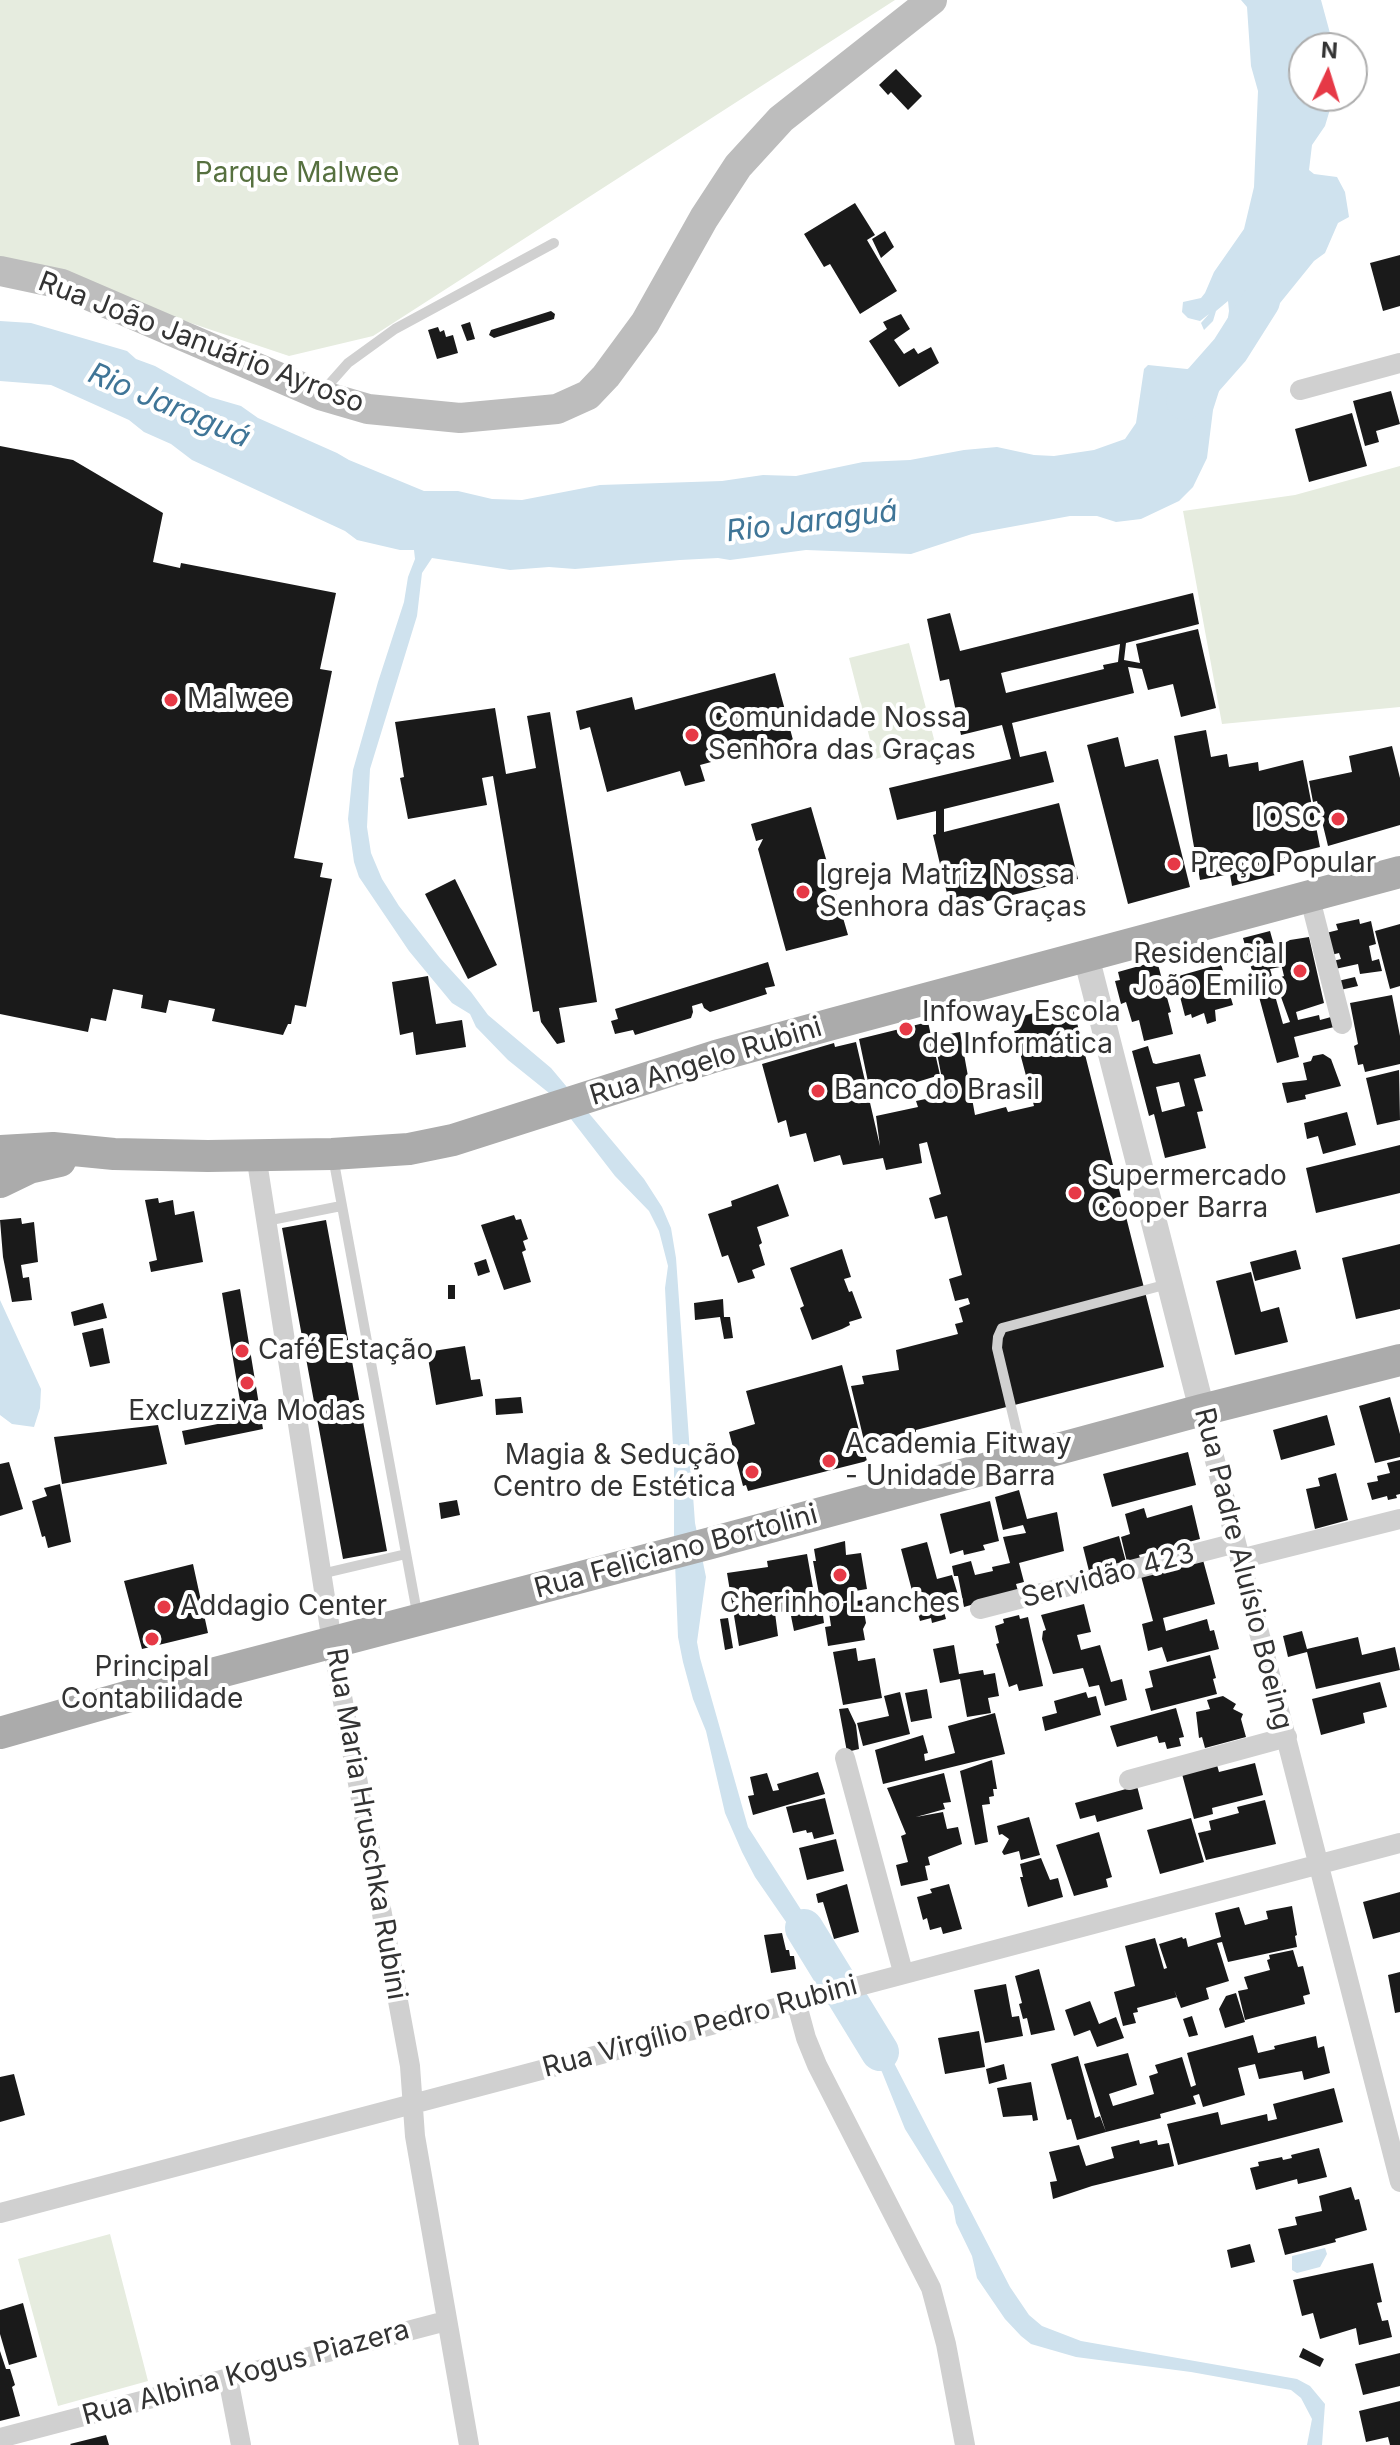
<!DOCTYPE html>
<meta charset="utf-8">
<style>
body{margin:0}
#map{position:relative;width:1400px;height:2445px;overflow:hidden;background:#fff;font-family:Inter,sans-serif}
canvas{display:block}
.north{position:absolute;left:1288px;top:32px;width:80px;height:80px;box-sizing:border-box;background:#fff;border:2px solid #adadad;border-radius:50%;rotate:4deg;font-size:22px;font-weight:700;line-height:32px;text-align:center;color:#333}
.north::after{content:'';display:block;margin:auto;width:28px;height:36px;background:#e63946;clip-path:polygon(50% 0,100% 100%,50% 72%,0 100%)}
</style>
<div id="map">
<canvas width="1400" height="2445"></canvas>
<div class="north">N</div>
</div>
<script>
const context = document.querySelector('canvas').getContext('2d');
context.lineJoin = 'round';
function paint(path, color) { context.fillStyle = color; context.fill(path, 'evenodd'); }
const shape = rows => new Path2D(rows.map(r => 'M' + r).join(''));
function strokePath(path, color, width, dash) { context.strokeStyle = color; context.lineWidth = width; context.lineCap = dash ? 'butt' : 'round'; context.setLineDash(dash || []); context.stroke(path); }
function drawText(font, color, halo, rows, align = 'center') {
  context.font = font + ' Inter,sans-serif'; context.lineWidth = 8; context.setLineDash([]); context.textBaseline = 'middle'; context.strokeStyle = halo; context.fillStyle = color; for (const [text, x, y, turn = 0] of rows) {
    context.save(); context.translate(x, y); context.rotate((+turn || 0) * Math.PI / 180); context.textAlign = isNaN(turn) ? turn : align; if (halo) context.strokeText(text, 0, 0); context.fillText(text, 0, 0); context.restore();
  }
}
paint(shape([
 [0,0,895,0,373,336,289,356,0,259],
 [1400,466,1400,707,1222,724,1183,511,1295,495],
 [909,643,935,743,875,759,849,658],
 [110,2234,148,2381,58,2406,18,2259]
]), '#e6ecdf');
paint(shape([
 [1241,0,1321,0,1334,48,1304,48,1304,96,1334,96,1325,126,1312,145,1309,170,1314,174,1337,177,1345,192,1349,217,1338,223,1325,253,1314,261,1276,308,1248,353,1220,388,1213,410,1207,458,1193,487,1179,501,1141,519,1116,522,1097,516,1070,516,972,534,911,554,806,550,730,560,718,558,680,560,575,569,549,567,510,570,432,558,422,573,417,616,370,769,367,827,371,853,382,879,399,906,440,958,471,992,488,1015,551,1068,644,1179,662,1207,671,1228,676,1258,695,1523,706,1577,697,1642,700,1658,748,1827,814,1930,843,1968,822,1974,755,1877,742,1852,725,1813,706,1731,693,1699,683,1662,678,1637,674,1538,674,1467,665,1288,668,1266,659,1231,649,1211,615,1176,554,1097,508,1060,476,1027,470,1014,452,1003,409,951,359,877,354,862,348,819,353,770,378,682,404,602,408,577,415,559,414,550,400,550,357,540,345,531,192,460,171,444,144,432,129,420,69,393,51,385,0,381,0,321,31,323,127,351,136,359,155,366,210,397,241,406,258,418,337,453,349,460,424,491,458,491,492,499,522,500,600,485,722,481,763,475,796,476,863,462,910,460,964,450,997,447,1034,455,1054,456,1094,450,1125,439,1136,423,1144,369,1148,365,1187,369,1212,365,1223,361,1226,353,1232,350,1233,345,1227,346,1224,342,1229,311,1228,301,1216,311,1213,321,1204,330,1201,323,1209,314,1200,321,1188,318,1182,312,1183,302,1201,298,1205,293,1214,272,1244,229,1254,187,1258,91,1251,66,1247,7],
 [0,1300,41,1389,40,1408,34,1427,12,1424,0,1415],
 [862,2008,891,2057,1010,2287,1029,2315,1042,2326,1081,2341,1297,2379,1310,2386,1325,2404,1322,2445,1307,2445,1312,2419,1301,2398,1291,2390,1191,2372,1076,2357,1031,2344,1021,2336,1005,2319,977,2278,972,2256,956,2223,953,2206,905,2129,882,2072,849,2011],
 [1325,2248,1327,2254,1320,2267,1297,2273,1292,2270,1292,2256]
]), '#cfe2ee');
strokePath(shape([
 [1185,401,1230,350,1261,301],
 [804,1928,880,2052]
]), '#cfe2ee', 38);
paint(shape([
 [896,69,922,96,908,110,891,92,888,95,879,85],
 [855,203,875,235,867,240,897,291,860,314,830,264,824,267,804,234],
 [885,231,894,247,881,258,872,239],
 [1400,255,1400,306,1383,311,1370,263],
 [551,311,555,314,554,319,494,338,489,335,491,330],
 [901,314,910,329,894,340,904,354,914,348,918,354,931,347,939,363,899,387,869,341,887,329,883,322],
 [470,322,475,339,467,341,461,325],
 [438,327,440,332,444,330,446,337,453,335,458,353,437,359,428,330],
 [1391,391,1400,424,1376,431,1379,442,1365,446,1353,401],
 [1352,413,1367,466,1309,482,1295,429],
 [0,446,73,460,163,513,153,562,180,568,181,563,336,593,320,669,332,671,294,858,323,863,320,877,332,879,306,1007,295,1005,291,1024,288,1024,283,1035,212,1021,215,1009,169,1000,166,1013,141,1008,143,995,113,989,106,1021,91,1018,88,1032,0,1014],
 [1193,593,1199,624,1126,643,1124,660,1140,663,1136,644,1198,629,1216,708,1181,717,1173,684,1148,690,1142,669,1128,667,1134,693,1012,723,1020,757,1046,751,1054,782,944,809,944,832,1059,803,1078,879,951,910,933,835,936,834,936,811,897,820,889,788,1011,759,1002,725,961,735,949,679,940,681,927,619,950,613,960,651],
 [1120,644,1118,662,1103,665,1104,669,1006,693,1001,673],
 [775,673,793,740,700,765,705,781,685,786,680,771,607,792,590,727,580,730,576,711,632,697,635,710],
 [495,708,506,774,536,768,527,716,550,712,597,1002,559,1008,565,1042,557,1044,541,1022,539,1011,533,1012,493,776,482,778,487,805,408,819,400,778,404,777,395,722],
 [1206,730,1211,757,1227,754,1229,767,1258,762,1259,771,1303,760,1320,847,1288,855,1289,859,1277,862,1279,874,1232,886,1230,874,1200,880,1174,736],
 [1118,737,1125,767,1158,759,1190,887,1128,904,1087,745],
 [1392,746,1400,778,1400,825,1328,846,1317,801,1313,802,1309,781,1352,772,1349,756],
 [811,807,848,935,786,951,758,849,763,839,756,841,751,824],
 [455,879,497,965,468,979,425,894],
 [1359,919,1360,924,1371,921,1376,944,1369,946,1372,961,1379,959,1382,971,1360,974,1358,964,1335,969,1333,961,1341,959,1339,953,1331,955,1326,933,1338,930,1336,924],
 [1400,924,1400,986,1390,989,1375,931],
 [1270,931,1280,967,1270,969,1273,980,1284,976,1277,947,1290,940,1309,937,1324,1003,1296,1012,1298,1020,1319,1015,1320,1020,1331,1017,1334,1027,1294,1037,1299,1057,1277,1063,1243,938],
 [1281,987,1281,997,1290,1022,1283,1024,1274,992,1271,990],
 [1157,961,1171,1012,1168,1013,1173,1034,1144,1041,1139,1020,1132,1022,1126,1002,1121,1004,1115,981,1120,980,1118,972],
 [768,962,775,986,765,988,767,994,710,1012,704,1008,702,1003,692,1006,693,1012,691,1018,635,1035,633,1030,615,1034,611,1021,618,1019,615,1009],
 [1221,964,1233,1005,1215,1010,1216,1021,1207,1024,1204,1013,1192,1018,1191,1014,1185,1016,1175,977],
 [428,976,436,1024,462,1020,466,1047,416,1055,413,1032,400,1035,392,982],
 [1355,977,1358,986,1340,990,1338,981],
 [1392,995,1400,1036,1400,1064,1365,1072,1363,1064,1358,1065,1354,1046,1358,1044,1350,1003],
 [1072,1003,1164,1367,916,1430,916,1432,865,1445,851,1386,864,1384,862,1376,899,1370,896,1350,958,1334,955,1324,963,1322,959,1308,970,1304,968,1298,955,1301,949,1279,962,1275,947,1216,935,1219,929,1198,941,1194,927,1142,919,1144,922,1163,886,1170,883,1158,843,1165,840,1155,814,1162,806,1133,790,1137,786,1120,778,1123,762,1064,834,1043,835,1047,856,1042,880,1146,876,1116,918,1107,916,1101,945,1095,934,1037,960,1032,975,1115,1006,1107,1008,1112,1034,1106,1011,1019],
 [928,1022,940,1075,871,1096,859,1039],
 [1148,1046,1153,1063,1156,1064,1200,1054,1206,1076,1194,1079,1203,1111,1197,1112,1206,1148,1165,1158,1154,1114,1149,1116,1132,1051],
 [1179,1082,1185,1106,1162,1112,1156,1087],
 [1323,1054,1331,1059,1341,1086,1305,1095,1306,1099,1287,1103,1282,1083,1307,1080,1303,1063,1311,1061,1313,1056],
 [1399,1070,1400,1120,1377,1125,1366,1078],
 [1347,1112,1356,1145,1323,1154,1318,1136,1307,1139,1304,1123],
 [1400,1145,1400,1193,1316,1213,1306,1168],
 [778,1184,789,1216,757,1227,762,1243,759,1245,765,1265,752,1270,755,1278,738,1283,728,1255,722,1257,708,1214,732,1206,731,1201],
 [158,1198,159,1203,173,1200,175,1215,194,1211,203,1262,151,1272,149,1262,157,1260,145,1200],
 [514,1215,516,1220,521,1219,528,1239,523,1241,526,1250,522,1252,531,1282,504,1290,481,1225],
 [21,1218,22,1224,34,1222,38,1262,21,1265,23,1278,29,1277,32,1300,12,1302,3,1257,0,1220],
 [326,1220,387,1551,343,1559,282,1228],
 [1400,1244,1400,1309,1356,1319,1342,1258],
 [842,1249,851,1277,844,1279,849,1292,852,1291,862,1318,849,1322,850,1325,842,1329,812,1340,800,1308,804,1306,790,1268],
 [1296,1250,1301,1269,1255,1281,1250,1262],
 [486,1259,490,1272,478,1276,474,1263],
 [1251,1272,1261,1312,1279,1307,1288,1342,1235,1355,1216,1281],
 [448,1285,455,1285,455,1299,448,1299],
 [240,1289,263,1429,185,1445,182,1431,243,1419,222,1293],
 [723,1299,724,1317,730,1317,733,1338,724,1339,720,1317,695,1320,694,1303],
 [103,1303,107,1318,74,1326,71,1312],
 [103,1328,110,1363,90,1367,82,1333],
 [465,1346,471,1380,480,1379,483,1396,436,1405,427,1352],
 [842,1365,867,1461,748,1491,746,1485,743,1486,729,1432,755,1424,746,1391],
 [521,1397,523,1413,496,1415,495,1399],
 [1390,1397,1400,1434,1400,1457,1375,1463,1359,1406],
 [1327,1415,1335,1445,1281,1460,1273,1430],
 [158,1425,167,1464,62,1484,54,1437],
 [1188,1452,1196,1485,1112,1507,1103,1474],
 [1400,1460,1400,1494,1396,1495,1397,1498,1388,1500,1387,1496,1372,1500,1367,1483,1378,1481,1377,1476,1390,1473,1387,1463],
 [9,1462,23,1509,0,1516,0,1464],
 [1336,1473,1348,1520,1315,1529,1306,1489,1320,1486,1318,1478],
 [60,1484,71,1542,48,1548,45,1536,42,1537,32,1501,47,1496,44,1488],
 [1019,1490,1027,1519,1057,1512,1064,1551,1019,1563,1024,1582,1016,1584,1018,1591,964,1607,958,1576,954,1576,952,1566,971,1561,975,1575,993,1571,992,1567,1010,1563,1003,1537,1026,1533,1023,1525,1003,1530,995,1497],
 [457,1500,460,1515,441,1519,439,1503],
 [990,1501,999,1541,983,1545,985,1550,964,1555,963,1550,950,1554,940,1514],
 [1192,1505,1200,1539,1139,1555,1140,1558,1127,1562,1121,1537,1130,1534,1125,1514,1144,1508,1147,1518],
 [1119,1536,1126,1562,1089,1571,1083,1547],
 [845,1541,846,1555,861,1553,867,1589,855,1591,857,1599,821,1605,813,1561,816,1561,814,1549],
 [927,1542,937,1579,952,1575,962,1608,944,1612,946,1619,932,1623,931,1618,920,1621,901,1549],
 [807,1554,816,1605,775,1613,778,1636,739,1646,727,1573,768,1567,767,1561],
 [1203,1560,1215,1604,1163,1618,1166,1631,1207,1619,1210,1631,1214,1630,1219,1649,1167,1662,1162,1647,1148,1651,1142,1624,1153,1621,1141,1576],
 [193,1564,208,1633,142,1649,124,1581],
 [862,1600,866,1623,863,1629,865,1640,828,1646,825,1627,831,1626,828,1606],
 [1084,1604,1091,1632,1077,1635,1081,1650,1100,1645,1111,1682,1122,1679,1127,1700,1105,1706,1099,1685,1089,1687,1083,1668,1053,1674,1042,1639,1043,1631,1046,1630,1041,1615],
 [822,1608,824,1623,794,1631,791,1616],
 [1019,1615,1020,1619,1028,1617,1043,1686,1019,1691,1017,1684,1009,1687,996,1644,999,1643,995,1626,1004,1623,1003,1619],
 [728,1618,733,1648,725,1650,720,1619],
 [1302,1631,1307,1649,1358,1637,1362,1655,1395,1647,1400,1670,1316,1689,1307,1652,1288,1657,1283,1636],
 [954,1645,959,1674,983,1670,984,1675,995,1673,999,1696,988,1698,991,1713,967,1717,960,1679,940,1683,933,1649],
 [856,1648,858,1661,875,1658,882,1698,843,1705,833,1652],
 [1210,1655,1216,1678,1213,1679,1217,1694,1151,1711,1145,1689,1153,1687,1149,1671],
 [1380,1682,1387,1707,1363,1713,1365,1723,1321,1735,1312,1699],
 [927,1689,932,1718,911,1722,905,1693],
 [900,1692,910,1734,863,1746,857,1723,889,1716,884,1696],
 [1086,1692,1088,1698,1096,1696,1101,1715,1045,1731,1042,1717,1057,1713,1054,1701],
 [1223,1696,1236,1704,1233,1709,1243,1714,1241,1719,1246,1737,1205,1748,1202,1737,1199,1738,1196,1712,1210,1709,1207,1700],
 [848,1708,856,1725,859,1749,847,1752,839,1709],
 [1176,1708,1184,1737,1179,1738,1181,1746,1167,1749,1165,1742,1159,1743,1157,1736,1117,1747,1110,1726],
 [995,1713,1005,1754,883,1784,875,1750,923,1735,928,1753,924,1754,925,1761,955,1753,948,1726],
 [992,1760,997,1789,993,1789,994,1796,989,1797,990,1804,982,1805,988,1842,975,1845,960,1771],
 [1255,1763,1263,1795,1212,1808,1213,1814,1194,1819,1182,1774,1217,1765,1219,1772],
 [818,1772,825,1794,753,1815,748,1796,754,1795,750,1777,767,1773,773,1791,779,1790,777,1784],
 [944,1773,951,1802,943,1803,945,1809,916,1817,943,1812,947,1829,958,1827,962,1844,928,1857,930,1865,925,1866,928,1880,901,1886,896,1865,908,1862,901,1836,906,1834,887,1788],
 [1137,1786,1143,1809,1097,1822,1095,1815,1080,1819,1075,1803],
 [825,1798,834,1834,814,1839,812,1832,807,1833,806,1830,793,1833,786,1807],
 [1265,1800,1276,1844,1206,1860,1198,1833,1211,1830,1209,1821,1239,1813,1237,1807],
 [1029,1817,1040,1855,1021,1860,1019,1851,1004,1855,1002,1852,1009,1839,1002,1834,999,1835,997,1826],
 [1191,1818,1204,1862,1160,1874,1147,1830],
 [1099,1832,1112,1877,1106,1879,1108,1887,1074,1896,1056,1845],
 [836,1839,844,1871,807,1880,799,1848],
 [1041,1858,1050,1880,1058,1878,1063,1897,1028,1907,1020,1877,1023,1877,1020,1864],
 [847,1884,859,1932,834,1939,823,1902,818,1903,816,1894],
 [949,1884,962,1929,943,1934,941,1927,930,1930,927,1918,923,1920,917,1897,932,1893,930,1889],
 [1400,1892,1400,1932,1373,1939,1363,1902],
 [1292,1906,1297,1935,1295,1936,1297,1947,1228,1962,1222,1942,1217,1943,1229,1981,1206,1988,1209,1999,1181,2008,1174,1990,1177,1997,1137,2008,1138,2012,1133,2013,1136,2023,1123,2026,1114,1992,1135,1986,1125,1946,1155,1938,1164,1969,1167,1968,1159,1944,1182,1937,1183,1939,1186,1938,1188,1947,1221,1937,1215,1913,1239,1907,1245,1925,1268,1919,1266,1911],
 [782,1933,786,1950,789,1950,790,1956,794,1956,796,1969,771,1973,764,1935],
 [1293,1950,1298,1967,1303,1966,1310,1994,1303,1996,1305,2004,1245,2020,1238,1991,1248,1989,1244,1977,1270,1970,1267,1960,1270,1959,1269,1955],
 [1039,1969,1055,2030,1031,2035,1027,2018,1023,2019,1019,2004,1022,2003,1015,1976],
 [1400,1972,1400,2012,1395,2013,1388,1975],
 [1006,1984,1012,2017,1019,2016,1023,2036,985,2043,974,1990],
 [1236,1993,1245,2022,1225,2028,1219,2009,1226,1996],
 [1090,2001,1099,2024,1116,2017,1124,2038,1097,2047,1090,2030,1074,2036,1065,2010],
 [1192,2016,1198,2035,1189,2037,1183,2019],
 [979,2031,985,2067,945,2074,938,2038],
 [1253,2035,1258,2053,1275,2049,1274,2046,1316,2036,1318,2048,1324,2046,1330,2073,1304,2080,1302,2071,1259,2079,1255,2064,1238,2068,1245,2095,1203,2107,1199,2094,1193,2096,1196,2104,1160,2114,1161,2118,1106,2132,1084,2064,1128,2053,1137,2085,1109,2094,1113,2106,1154,2094,1149,2076,1158,2073,1155,2065,1182,2057,1191,2087,1196,2085,1187,2053],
 [1078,2056,1095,2118,1100,2116,1106,2132,1077,2140,1071,2119,1067,2120,1051,2064],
 [1004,2064,1007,2079,989,2084,986,2069],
 [14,2074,25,2115,0,2122,0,2077],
 [1031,2082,1038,2120,1033,2121,1032,2115,1003,2117,997,2088],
 [1334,2088,1343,2122,1178,2165,1167,2124,1218,2112,1221,2125,1267,2114,1268,2121,1277,2119,1273,2104],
 [1139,2140,1140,2144,1157,2140,1158,2145,1169,2143,1174,2166,1092,2186,1053,2199,1050,2182,1057,2181,1049,2152,1079,2145,1086,2166,1114,2158,1111,2147],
 [1319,2148,1327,2177,1298,2184,1297,2179,1256,2190,1250,2168,1259,2166,1258,2162,1282,2157,1283,2160,1292,2158,1291,2155],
 [1351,2187,1355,2200,1359,2199,1367,2230,1335,2239,1336,2242,1285,2255,1278,2229,1297,2225,1295,2217,1322,2211,1319,2196],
 [1250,2244,1255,2262,1231,2268,1227,2250],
 [1373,2263,1382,2302,1377,2303,1382,2321,1388,2320,1392,2337,1359,2345,1356,2328,1320,2339,1313,2313,1302,2316,1293,2280],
 [23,2303,37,2357,9,2365,0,2334,0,2310],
 [1303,2348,1324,2359,1320,2367,1299,2357],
 [0,2351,6,2369,10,2369,15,2385,12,2387,20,2416,0,2421],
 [1400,2353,1400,2386,1363,2395,1355,2364],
 [1400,2401,1400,2445,1390,2445,1388,2437,1366,2442,1359,2411],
 [106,2435,109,2445,71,2445,70,2444]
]), '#1a1a1a');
strokePath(shape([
 [324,390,348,363,395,329,554,243],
 [333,1157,418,1618],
 [266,1221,341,1206],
 [1022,1453,997,1348,998,1337,1002,1328,1168,1284],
 [321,1574,406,1554]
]), '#d0d0d0', 10);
strokePath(shape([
 [1300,390,1400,363],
 [1309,895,1342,1024],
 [256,1155,332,1642,410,2066,415,2136,469,2445],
 [1202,1410,1400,2182],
 [1240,1559,1400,1519],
 [980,1609,1236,1543],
 [845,1758,903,1972],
 [1129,1780,1287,1737],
 [796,2001,806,2038,817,2065,931,2288,946,2344,965,2445],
 [0,2213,1400,1843],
 [228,2378,241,2445],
 [0,2438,446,2321]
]), '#d0d0d0', 20);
strokePath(shape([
 [1086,956,1202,1410]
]), '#d0d0d0', 26);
strokePath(shape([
 [0,271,62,284,320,395,368,409,460,418,557,409,588,395,606,376,645,323,704,218,738,166,781,119,932,0]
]), '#bdbdbd', 30);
strokePath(shape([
 [0,1151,53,1148,114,1154,208,1156,332,1154,409,1149,453,1140,716,1056,832,1024,1400,872],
 [0,1182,29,1168,60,1161],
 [0,1733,151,1690,711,1543,1202,1410,1400,1360]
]), '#ababab', 32);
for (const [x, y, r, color] of [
 [171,700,8,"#e63946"],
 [692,735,8,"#e63946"],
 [1338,819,8,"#e63946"],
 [1174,864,8,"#e63946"],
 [803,892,8,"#e63946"],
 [1300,971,8,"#e63946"],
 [906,1029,8,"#e63946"],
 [818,1091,8,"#e63946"],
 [1075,1193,8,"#e63946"],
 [242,1351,8,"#e63946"],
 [247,1383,8,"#e63946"],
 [829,1461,8,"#e63946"],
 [752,1472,8,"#e63946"],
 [840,1575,8,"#e63946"],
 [164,1607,8,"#e63946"],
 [152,1639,8,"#e63946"]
]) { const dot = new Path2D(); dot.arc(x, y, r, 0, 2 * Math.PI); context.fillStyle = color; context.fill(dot); strokePath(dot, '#fff', 3); }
drawText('28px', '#56703f', '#fff', [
 ["Parque Malwee",297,174]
]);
drawText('28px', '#333', '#fff', [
 ["Rua João Januário Ayroso",201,343,21],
 ["Rua Angelo Rubini",706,1062,-17],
 ["Rua Feliciano Bortolini",676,1552,-15],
 ["Rua Padre Aluísio Boeing",1243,1569,76],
 ["Servidão 423",1108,1576,-15],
 ["Rua Maria Hruschka Rubini",366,1824,80],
 ["Rua Virgílio Pedro Rubini",700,2027,-15],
 ["Rua Albina Kogus Piazera",246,2373,-15]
]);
drawText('28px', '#333', '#fff', [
 ["Malwee",187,700],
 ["Comunidade Nossa",708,719],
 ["Senhora das Graças",708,751],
 ["IOSC",1322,819,"right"],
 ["Preço Popular",1190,864],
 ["Igreja Matriz Nossa",819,876],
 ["Senhora das Graças",819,908],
 ["Residencial",1284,955,"right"],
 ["João Emilio",1284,987,"right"],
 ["Infoway Escola",922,1013],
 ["de Informática",922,1045],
 ["Banco do Brasil",834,1091],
 ["Supermercado",1091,1177],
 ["Cooper Barra",1091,1209],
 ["Café Estação",258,1351],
 ["Excluzziva Modas",247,1412,"center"],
 ["Academia Fitway",845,1445],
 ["- Unidade Barra",845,1477],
 ["Magia & Sedução",736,1456,"right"],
 ["Centro de Estética",736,1488,"right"],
 ["Cherinho Lanches",840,1604,"center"],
 ["Addagio Center",180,1607],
 ["Principal",152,1668,"center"],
 ["Contabilidade",152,1700,"center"]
], 'left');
drawText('italic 30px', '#3f7597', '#fff', [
 ["Rio Jaraguá",169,406,23],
 ["Rio Jaraguá",812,522,-7]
]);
</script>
